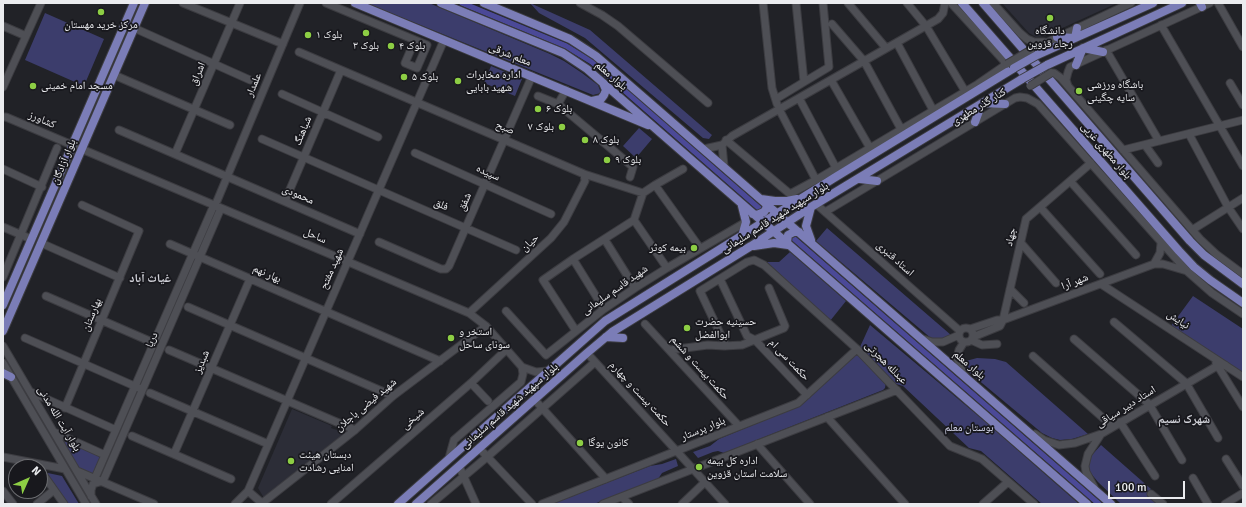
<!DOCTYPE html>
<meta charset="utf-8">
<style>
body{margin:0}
#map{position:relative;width:1246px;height:507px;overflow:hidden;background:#212227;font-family:Signika,sans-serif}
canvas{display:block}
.frame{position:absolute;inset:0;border:4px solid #ebecef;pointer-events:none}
.north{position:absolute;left:8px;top:459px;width:40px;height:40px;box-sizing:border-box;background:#18181d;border:1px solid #6c6d71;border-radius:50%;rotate:45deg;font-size:11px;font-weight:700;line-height:16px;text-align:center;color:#ebecef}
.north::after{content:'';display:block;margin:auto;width:14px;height:18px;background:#8dce44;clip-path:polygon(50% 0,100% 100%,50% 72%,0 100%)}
.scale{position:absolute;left:1108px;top:481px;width:77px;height:18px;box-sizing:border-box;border:2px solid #ebecef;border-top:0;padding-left:5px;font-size:12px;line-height:14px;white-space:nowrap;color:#ebecef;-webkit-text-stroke:3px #18181d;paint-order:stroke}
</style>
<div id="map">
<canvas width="1246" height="507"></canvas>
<div class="frame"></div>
<div class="north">N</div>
<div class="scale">100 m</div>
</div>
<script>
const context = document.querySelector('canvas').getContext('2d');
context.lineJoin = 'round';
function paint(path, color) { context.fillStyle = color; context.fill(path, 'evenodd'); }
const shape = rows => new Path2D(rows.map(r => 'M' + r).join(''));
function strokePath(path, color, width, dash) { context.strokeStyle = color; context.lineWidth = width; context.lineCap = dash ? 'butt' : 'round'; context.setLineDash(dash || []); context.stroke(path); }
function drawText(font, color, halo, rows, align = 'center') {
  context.font = font + ' Signika,"Noto Naskh Arabic",sans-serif'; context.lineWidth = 3.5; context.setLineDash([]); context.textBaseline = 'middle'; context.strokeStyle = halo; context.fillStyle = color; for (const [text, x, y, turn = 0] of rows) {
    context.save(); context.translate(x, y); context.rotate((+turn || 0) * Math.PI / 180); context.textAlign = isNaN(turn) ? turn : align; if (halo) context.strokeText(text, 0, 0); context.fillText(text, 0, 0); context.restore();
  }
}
paint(shape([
 [1002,3,1117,3,1045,36,1036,37,1029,33],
 [292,409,332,426,331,428,348,434,264,498,258,488]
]), '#2c2d37');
paint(shape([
 [366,3,429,3,550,54,564,61,582,73,598,85,601,93,593,95],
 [530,3,590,30,712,135,709,139,703,138,585,38,539,13],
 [45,13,104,39,84,86,25,60],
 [491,66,522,79,515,96,484,83],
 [639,128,652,139,636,158,623,146],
 [827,228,951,335,951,340,932,339,816,241],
 [790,252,846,301,830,321,767,262,779,262],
 [1193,296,1243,329,1243,374,1171,326],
 [870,325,988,424,1079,504,1042,504,981,451,969,448,903,386,896,384,860,347],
 [856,355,859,356,886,382,885,388,883,390,724,453,718,451,713,452,698,458,693,452,710,446,719,439,799,406],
 [977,358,995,359,1006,362,1088,434,1072,439,1060,440,1052,438,1042,433,964,368,964,364,966,361],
 [54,432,105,455,95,478,77,471],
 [1101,445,1151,489,1147,494,1158,504,1121,504,1098,482,1089,471,1089,465,1091,456],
 [676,459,678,466,662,473,658,479,594,504,552,504,650,466,662,464],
 [43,472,62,476,79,504,67,504]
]), '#3c3d6c');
strokePath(shape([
 [462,3,566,46,592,62,760,209],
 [792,237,1099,504]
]), '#4b4997', 5.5);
const minor = shape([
 [183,3,283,44],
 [326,3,362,18,415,40,427,45,417,68,405,63,415,40],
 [580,3,602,15,618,26,708,103],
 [763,3,772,88,777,104],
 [848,3,886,48],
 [907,3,926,26,965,91],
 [951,3,1004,61,1005,66],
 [993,3,1020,33,1027,39,1034,42,1044,42],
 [1218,3,1243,47],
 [832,24,864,61,901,129],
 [1161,25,1243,166],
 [3,26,26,36],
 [134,28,250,80],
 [897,43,933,110],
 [1031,50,1131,3],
 [1106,50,1159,141],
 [299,52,584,174,643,193,634,220,573,259,543,280,576,331],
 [1051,73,1054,73,1061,78,1200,239,1216,254,1243,274],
 [114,75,230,125],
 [831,80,870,148],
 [804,82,829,67,823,3],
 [1230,83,1243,105],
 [1068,86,1066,80,1068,72,1070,67,1210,3],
 [3,87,41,3],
 [282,94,378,137],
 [538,96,558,104,633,167,630,177],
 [799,98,836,168],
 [776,99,804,82,796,3],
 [558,104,566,90],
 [779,109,816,180],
 [3,117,6,117,469,313,486,326,522,367,536,372,547,371],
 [119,130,360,234],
 [1189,134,1228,207,1243,229],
 [262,139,516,250],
 [726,140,790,194,816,180,978,84,1007,64],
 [722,145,724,166],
 [1145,145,1158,163],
 [704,149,722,145,732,136,938,19,943,13,945,3],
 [1123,150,1243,120],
 [415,153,551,214],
 [175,154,240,3],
 [3,169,42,187],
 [1070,181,1136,255],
 [655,185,700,248],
 [643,193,655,185,683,169],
 [217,201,300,3],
 [285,201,341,70],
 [816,204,960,331],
 [1040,207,1100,274],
 [825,212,1015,98,1020,97,1027,98,1038,104,1187,271,1212,293,1243,314],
 [634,220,667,268],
 [3,227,31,239],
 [1192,230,1243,198],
 [605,240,635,288],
 [379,242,441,269,446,269,449,266,532,76],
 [41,243,120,278],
 [1021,243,1056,283],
 [170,244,440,361],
 [573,259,604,309],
 [1154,264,1160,253,1161,243],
 [3,277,57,148],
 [720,279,747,336,755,340,807,395],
 [1101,284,1243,377],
 [1010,289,1024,303],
 [46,296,154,343],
 [188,307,393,396],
 [506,311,546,355,604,309,635,288,667,268,746,222],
 [469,313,551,238,564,222,585,181,584,174],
 [1114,322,1186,383,1218,438],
 [645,324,739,426],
 '959 335a7 7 0 1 1 14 0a7 7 0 1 1-14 0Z',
 [970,329,997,320,1003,320,1154,264,1163,264,1187,271],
 [973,337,1000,326,1003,320,1026,219,1091,163],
 [25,338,139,388],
 [923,339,932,342,943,342,959,335],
 [1074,339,1149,404,1182,460],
 [971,340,982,345,997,344],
 [964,342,959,350,957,358,965,376],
 [3,346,96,504],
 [726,346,700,291,747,262,754,260,764,265,857,349,950,446,982,459,1034,504],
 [169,350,355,430],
 [670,350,708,345,724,346,742,345,784,328,785,326,769,288],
 [587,353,725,504],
 [1033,356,1112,426],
 [3,363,86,504],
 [1216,363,1243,407],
 [471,383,488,401],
 [31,392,116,430],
 [150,393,268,444],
 [534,399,606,479],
 [65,408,139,231,82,205],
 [827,417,905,504],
 [1120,422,1155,476],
 [54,432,105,455],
 [1035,434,1044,440,1059,445,1075,443,1101,434],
 [132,436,231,479],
 [757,444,810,504],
 [479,448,532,504],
 [174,454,250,279],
 [3,457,65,469],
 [449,458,454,440,521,382,523,374,522,367],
 [1226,459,1243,486],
 [459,466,476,504],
 [40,470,64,504],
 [77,471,154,504],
 [95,478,214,205],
 [1193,478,1208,504],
 [1094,487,1086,472,1085,466,1088,454,1101,434,1217,366,1225,365],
 [3,491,13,504],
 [248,491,263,504],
 [1151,494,1163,504],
 [91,496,91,490,93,484,103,481,221,208],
 [622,497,629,504],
 [37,504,54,490],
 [235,504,248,491,444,40],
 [261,504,355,430,393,396,486,326],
 [331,504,471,383,507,349],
 [431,504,487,457,595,362],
 [542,504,798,403,857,349],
 [603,504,897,390],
 [682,504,705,482],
 [983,504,1008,482],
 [1225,504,1243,493]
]);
const major = shape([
 [355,3,648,125],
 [441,3,563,53,587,69,1087,504],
 [484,3,570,39,596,56,1111,504],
 [962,3,1179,251,1194,267,1210,280,1243,303],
 [983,3,1190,241,1204,255,1243,284],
 [1200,3,1202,7],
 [1057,37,1075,38,1077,28],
 [1037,55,1153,3],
 [1047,65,1182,3],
 [1076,65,1083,48,1103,52],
 [592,101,601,99,604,95,606,90,603,83],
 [975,122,982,103,1005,104],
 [860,179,877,181],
 [761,199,775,201,787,201,797,199],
 [753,214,757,215,764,212,766,209,767,204],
 [742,236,746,222,742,206],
 [811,240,806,226,811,207],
 [789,245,787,242,788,235,794,232,799,232],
 [754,246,774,243,788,245],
 [3,305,134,3],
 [3,331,145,3],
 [606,337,623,338],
 [3,373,11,377],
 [398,504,605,321,834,178,1014,68],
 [416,504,587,353,612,332,751,246,811,207,1022,79]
]);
strokePath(minor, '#3c3c41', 9);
strokePath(major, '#3c3c41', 10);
strokePath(minor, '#4e4f55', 7);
strokePath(major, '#7b7db7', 8);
const minorBridge = shape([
 [1007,64,1031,50],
 [1030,86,1051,73]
]);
const majorBridge = shape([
 [1014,68,1037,55],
 [1022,79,1047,65]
]);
strokePath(minorBridge, '#3c3c41', 9, []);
strokePath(majorBridge, '#3c3c41', 10, []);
strokePath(minorBridge, '#4e4f55', 7);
strokePath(majorBridge, '#7b7db7', 8);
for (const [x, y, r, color] of [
 [101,12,4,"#8dce44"],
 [1050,18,4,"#8dce44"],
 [366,33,4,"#8dce44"],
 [308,35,4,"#8dce44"],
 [391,46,4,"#8dce44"],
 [404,77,4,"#8dce44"],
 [458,81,4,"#8dce44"],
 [33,86,4,"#8dce44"],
 [1079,91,4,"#8dce44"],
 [538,109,4,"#8dce44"],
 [562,127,4,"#8dce44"],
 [585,140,4,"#8dce44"],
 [607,160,4,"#8dce44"],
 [694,248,4,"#8dce44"],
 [687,328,4,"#8dce44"],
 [451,338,4,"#8dce44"],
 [580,443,4,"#8dce44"],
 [291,461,4,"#8dce44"],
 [699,467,4,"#8dce44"]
]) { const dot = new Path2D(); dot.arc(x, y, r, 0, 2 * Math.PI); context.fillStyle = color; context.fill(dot); strokePath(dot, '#18181d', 1.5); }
drawText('11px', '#ebecef', '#18181d', [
 ["مرکز خرید مهستان",101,25,"center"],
 ["دانشگاه",1050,31,"center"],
 ["رجاء قزوین",1050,44,"center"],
 ["بلوک ۱",316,35],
 ["بلوک ۳",366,46,"center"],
 ["بلوک ۴",399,46],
 ["اداره مخابرات",466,75],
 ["شهید بابایی",466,88],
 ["بلوک ۵",412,77],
 ["باشگاه ورزشى",1087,85],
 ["سايه چگينى",1087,98],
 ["مسجد امام خمینی",41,86],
 ["بلوک ۶",546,109],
 ["بلوک ۷",554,127,"right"],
 ["بلوک ۸",593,140],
 ["بلوک ۹",615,160],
 ["بیمه کوثر",686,248,"right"],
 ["حسینیه حضرت",695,322],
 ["ابوالفضل",695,335],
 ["استخر و",459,332],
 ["سونای ساحل",459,345],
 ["کانون یوگا",588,443],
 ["دبستان هیئت",299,455],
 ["امنایی رشادت",299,468],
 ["اداره کل بیمه",707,461],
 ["سلامت استان قزوین",707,474]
], 'left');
drawText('11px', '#ebecef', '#18181d', [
 ["معلم شرقی",510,55,22],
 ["اشراق",198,74,-67],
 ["بلوار معلم",611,76,41],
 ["علمدار",254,85,-67],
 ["کنار گذر مطهری",979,107,-31],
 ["کشاورز",42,120,23],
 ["صبح",505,128,23],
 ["شباهنگ",303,131,-67],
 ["بلوار مطهری غربی",1106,151,49],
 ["بلوار آزادگان",64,162,-67],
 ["سپیده",488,173,24],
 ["محمودی",298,195,23],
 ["شفق",465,202,-67],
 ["فلق",441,205,23],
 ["بلوار سپهبد شهید قاسم سلیمانی",775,218,-32],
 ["ساحل",315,236,23],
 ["جهاد",1011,237,-77],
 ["حیان",530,243,-43],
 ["استاد قنبری",895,259,42],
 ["شهید مفتح",332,269,-66],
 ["بهار نهم",267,274,24],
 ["شهر آرا",1075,282,-21],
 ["شهید قاسم سلیمانی",615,290,-35],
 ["بهارستان",92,315,-67],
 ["نيايش",1178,320,34],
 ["دریا",152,340,-67],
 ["حکمت سی ام",789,360,46],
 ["شبدیز",202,362,-67],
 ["عبدلله هجرتی",886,363,45],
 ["بلوار معلم",969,365,41],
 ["حکمت بیست و ششم",700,368,48],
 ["حکمت بیست و چهارم",640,394,47],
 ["شهید فیضی باجلان",366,405,-40],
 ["بلوار سپهبد شهید قاسم سلیمانی",510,406,-41],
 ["استاد دبیر سیاقی",1126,407,-32],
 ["بلوار آیت الله مدنی",59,419,59],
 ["شیخی",413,419,-41],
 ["بلوار پرستار",703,429,-22]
]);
drawText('11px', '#d6d8ee', '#18181d', [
 ["بوستان معلم",969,428]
]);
drawText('bold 12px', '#cfd0d7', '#18181d', [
 ["غیاث آباد",150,279],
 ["شهرک نسیم",1184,420]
]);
</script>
